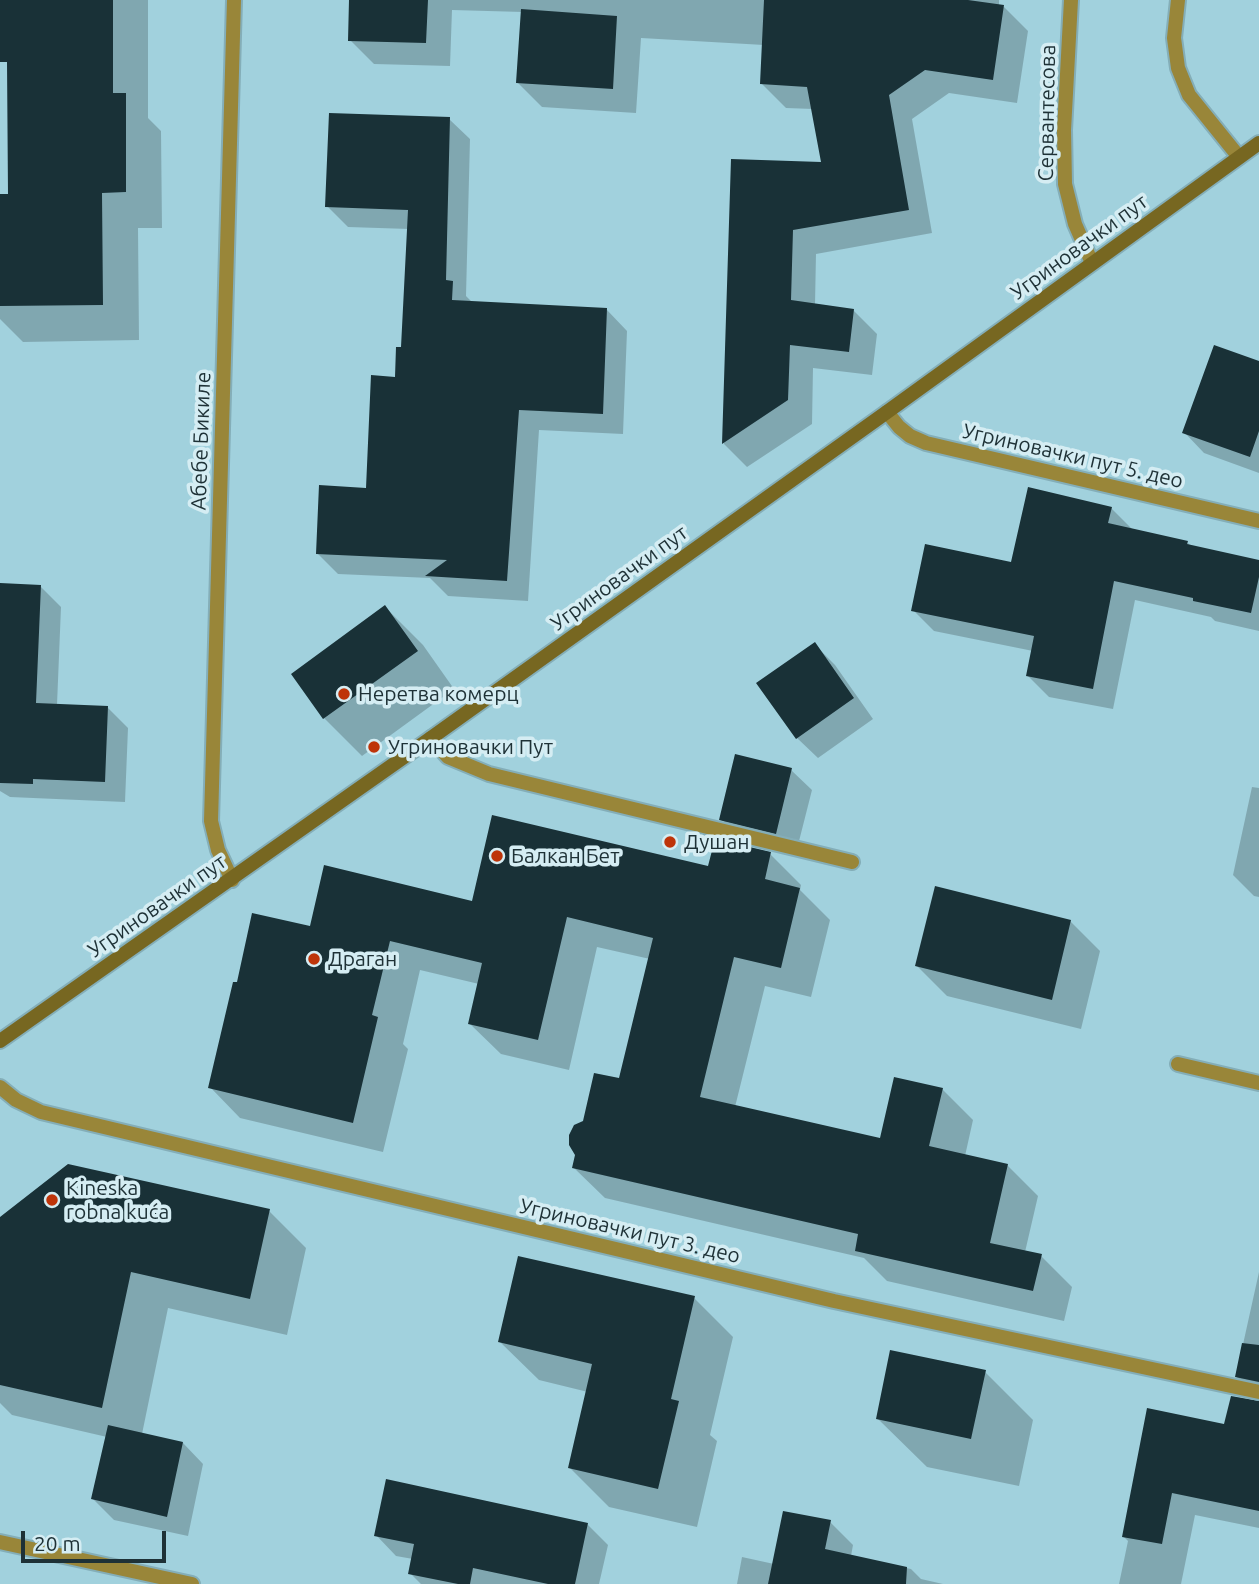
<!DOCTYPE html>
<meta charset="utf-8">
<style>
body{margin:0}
#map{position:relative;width:1259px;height:1584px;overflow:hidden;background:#a1d1dd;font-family:Ubuntu,sans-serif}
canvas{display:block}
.scale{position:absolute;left:21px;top:1531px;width:145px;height:32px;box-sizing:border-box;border:4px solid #1e3136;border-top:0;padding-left:9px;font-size:21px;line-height:24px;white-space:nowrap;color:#1e3136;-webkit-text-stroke:5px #d5edf3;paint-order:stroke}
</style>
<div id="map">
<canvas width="1259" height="1584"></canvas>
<div class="scale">20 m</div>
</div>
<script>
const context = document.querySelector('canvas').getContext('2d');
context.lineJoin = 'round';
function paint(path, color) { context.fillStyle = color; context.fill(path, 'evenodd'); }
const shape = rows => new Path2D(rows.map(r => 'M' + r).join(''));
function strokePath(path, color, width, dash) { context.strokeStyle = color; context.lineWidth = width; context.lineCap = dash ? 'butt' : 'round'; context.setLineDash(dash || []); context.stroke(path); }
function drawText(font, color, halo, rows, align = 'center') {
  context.font = font + ' Ubuntu,sans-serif'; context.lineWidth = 7; context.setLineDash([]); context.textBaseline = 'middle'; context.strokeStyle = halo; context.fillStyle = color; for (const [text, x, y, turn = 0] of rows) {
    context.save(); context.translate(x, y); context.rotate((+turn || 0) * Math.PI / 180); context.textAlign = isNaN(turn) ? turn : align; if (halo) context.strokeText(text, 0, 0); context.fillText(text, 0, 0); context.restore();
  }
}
paint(shape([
 [9,0,148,0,148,118,161,131,162,228,138,228,139,340,23,342,0,319,0,196,10,196],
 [351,0,999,0,999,6,1004,7,1028,31,1017,103,949,93,912,119,932,233,816,254,815,305,853,310,877,334,872,375,813,368,812,424,747,467,724,444,733,161,823,164,813,109,786,108,762,84,764,45,641,38,636,113,542,107,518,83,523,12,452,10,450,66,374,64,350,40],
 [449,119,470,139,466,296,473,303,607,310,627,331,623,434,539,430,528,601,448,596,430,578,338,574,317,553,367,489,403,349,409,229,348,227,327,206],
 [1259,363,1259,473,1204,453,1184,432],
 [1111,508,1132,529,1187,542,1192,547,1259,562,1259,631,1215,621,1211,617,1135,600,1113,709,1049,697,1028,676,1033,651,934,631,913,610,1012,564],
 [0,585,40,586,61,607,57,705,107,707,128,728,125,802,10,797,0,791],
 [385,607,423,645,454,689,362,756,324,718,293,675],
 [814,644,835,665,873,719,818,758,797,738],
 [791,770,812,790,796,853,742,840,721,819],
 [1252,787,1259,788,1259,897,1254,896,1233,875],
 [770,854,801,885,800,890,830,920,811,997,765,986,735,1107,881,1141,942,1089,973,1120,965,1156,1007,1165,1038,1196,1025,1252,1041,1256,1072,1287,1064,1321,887,1281,864,1258,605,1198,574,1168,585,1122,620,1081,650,959,597,947,569,1070,501,1054,470,1024,479,984,420,970,403,1044,408,1049,383,1152,240,1118,210,1087,238,985,311,928,709,868],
 [1070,921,1100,951,1081,1029,947,996,917,966],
 [269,1211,306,1248,287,1335,168,1308,142,1434,183,1443,203,1464,188,1536,114,1520,93,1499,107,1437,12,1415,0,1403,0,1219],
 [1259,1272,1259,1399,1236,1376],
 [694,1298,733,1337,710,1435,717,1441,697,1527,609,1507,570,1468,588,1392,539,1380,500,1342],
 [985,1372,1033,1420,1019,1486,927,1467,878,1419],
 [1259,1403,1259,1528,1195,1515,1181,1584,1119,1584,1128,1541,1124,1537,1226,1426],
 [830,1522,853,1545,851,1556,911,1569,921,1579,943,1584,737,1584,742,1557,774,1564],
 [587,1524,608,1545,599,1584,421,1584,410,1573,413,1559,396,1556,376,1535]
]), '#0003');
paint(shape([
 [0,0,113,0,113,93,126,93,126,192,102,193,103,305,0,306,0,194,8,194,7,62,0,62],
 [349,0,428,0,426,43,348,41],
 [764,0,968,0,1004,5,993,80,925,70,889,95,909,210,793,230,791,300,854,309,849,352,790,345,788,400,722,444,731,159,821,162,807,87,760,84],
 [521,9,617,16,613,89,516,83],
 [329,113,450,117,446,280,453,281,452,300,607,308,603,414,519,410,507,581,425,576,447,560,316,554,319,485,366,488,371,375,395,377,396,347,401,347,408,210,325,207],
 [1214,345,1259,361,1259,431,1250,457,1182,433],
 [1028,487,1112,507,1108,523,1188,541,1187,544,1259,560,1259,577,1251,613,1193,601,1193,598,1114,581,1093,689,1026,676,1034,636,911,611,925,544,1011,562],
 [0,583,41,585,36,703,108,706,105,782,33,779,33,784,0,783],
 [385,605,418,651,323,719,291,674],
 [815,642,854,698,796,739,756,683],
 [735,754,792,768,776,834,719,820],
 [492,815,708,866,715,839,771,852,765,879,800,888,781,968,734,957,700,1097,880,1138,894,1077,943,1088,929,1146,1008,1164,990,1243,1042,1254,1033,1291,855,1251,858,1234,572,1168,575,1155,569,1145,569,1135,574,1125,583,1121,594,1073,619,1078,653,938,567,917,538,1040,468,1024,482,963,390,941,372,1015,378,1017,353,1123,208,1088,233,982,237,982,252,913,310,926,324,865,472,901],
 [935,886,1071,920,1052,1000,915,966],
 [68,1164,270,1209,250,1299,131,1272,102,1408,0,1385,0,1217],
 [518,1256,695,1296,671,1399,679,1401,658,1489,568,1468,592,1364,498,1342],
 [1242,1343,1259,1345,1259,1382,1235,1377],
 [890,1350,986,1370,971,1439,876,1419],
 [1231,1396,1259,1401,1259,1511,1172,1493,1162,1544,1122,1537,1147,1408,1224,1424],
 [108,1425,183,1442,167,1517,91,1499],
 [386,1479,588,1523,575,1584,548,1584,473,1568,470,1584,458,1584,408,1574,414,1544,374,1536],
 [783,1511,831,1520,825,1549,907,1567,906,1584,768,1584]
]), '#193137');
const lane = shape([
 [1178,0,1174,38,1178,68,1189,95,1239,157],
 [431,738,448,757,489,774,852,862]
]);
const street = shape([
 [1071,0,1064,130,1065,184,1075,224,1092,263],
 [887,412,899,427,910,436,926,443,1259,521],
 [232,880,218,850,211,821,234,0],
 [1178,1064,1259,1083],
 [0,1087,16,1100,41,1112,834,1301,1259,1392],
 [0,1542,192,1584]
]);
const secondary = shape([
 [0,1041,431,738,887,412,1259,143]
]);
strokePath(lane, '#84aeb8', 18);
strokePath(street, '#84aeb8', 18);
strokePath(secondary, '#84aeb8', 18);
strokePath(lane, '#998639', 14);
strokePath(street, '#998639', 14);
strokePath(secondary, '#776721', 14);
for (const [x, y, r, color] of [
 [344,694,7,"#be3409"],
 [374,747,7,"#be3409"],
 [670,842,7,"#be3409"],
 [497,856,7,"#be3409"],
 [314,959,7,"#be3409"],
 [52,1200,7,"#be3409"]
]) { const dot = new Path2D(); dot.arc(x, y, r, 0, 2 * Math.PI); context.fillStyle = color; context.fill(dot); strokePath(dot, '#d5edf3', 2.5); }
drawText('21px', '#1e3136', '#d5edf3', [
 ["Сервантесова",1047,113,-89],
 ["Угриновачки пут",1079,247,-36],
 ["Абебе Бикиле",201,441,-88],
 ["Угриновачки пут 5. део",1073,456,13],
 ["Угриновачки пут",619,578,-36],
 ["Угриновачки пут",157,906,-35],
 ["Угриновачки пут 3. део",630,1231,13]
]);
drawText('21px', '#1e3136', '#d5edf3', [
 ["Неретва комерц",358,694],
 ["Угриновачки Пут",388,747],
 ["Душан",684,842],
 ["Балкан Бет",511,856],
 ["Драган",328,959],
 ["Kineska",66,1188],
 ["robna kuća",66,1212]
], 'left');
</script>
